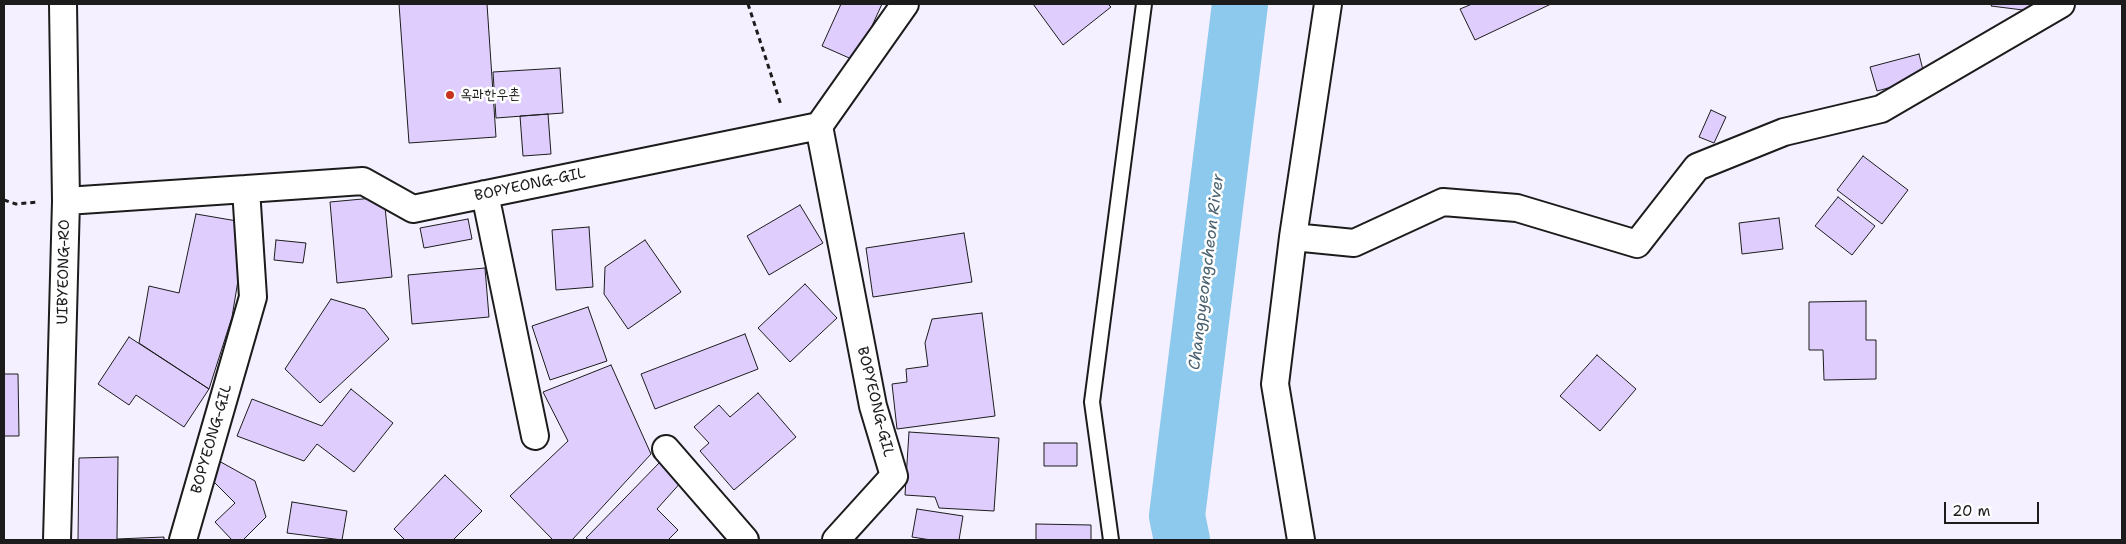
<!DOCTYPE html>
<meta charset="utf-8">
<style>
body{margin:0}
#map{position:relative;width:2126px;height:544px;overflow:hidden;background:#f5f0ff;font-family:"Shantell Sans",sans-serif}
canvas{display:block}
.frame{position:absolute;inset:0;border:5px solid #1c1c1c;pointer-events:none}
.scale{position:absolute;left:1944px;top:502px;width:95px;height:22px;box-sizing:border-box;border:2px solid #1c1c1c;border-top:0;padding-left:6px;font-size:15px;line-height:18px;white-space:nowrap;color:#1c1c1c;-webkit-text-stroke:4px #fff;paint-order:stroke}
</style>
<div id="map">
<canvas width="2126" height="544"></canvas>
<div class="frame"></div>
<div class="scale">20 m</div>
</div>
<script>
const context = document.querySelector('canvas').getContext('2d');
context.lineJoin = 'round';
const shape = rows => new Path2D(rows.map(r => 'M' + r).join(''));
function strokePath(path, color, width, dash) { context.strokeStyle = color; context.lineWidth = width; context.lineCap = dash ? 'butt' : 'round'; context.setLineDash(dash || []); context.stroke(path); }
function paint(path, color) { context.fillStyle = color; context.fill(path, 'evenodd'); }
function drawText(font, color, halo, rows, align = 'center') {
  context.font = font + ' "Shantell Sans","Poor Story",sans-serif'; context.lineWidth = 5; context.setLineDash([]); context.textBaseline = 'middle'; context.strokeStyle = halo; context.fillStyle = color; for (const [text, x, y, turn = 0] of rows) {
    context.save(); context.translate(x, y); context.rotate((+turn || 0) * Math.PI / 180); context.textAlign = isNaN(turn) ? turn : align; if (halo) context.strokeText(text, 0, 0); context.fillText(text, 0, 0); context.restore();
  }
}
strokePath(shape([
 [1182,540,1177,516,1240,4]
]), '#8cc9ec', 56);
const building = shape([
 [399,4,487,4,496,137,409,143,399,4],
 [841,4,882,4,856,61,822,46,841,4],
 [1033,4,1108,4,1111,7,1063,45,1033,4],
 [1472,4,1551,4,1475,40,1460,9,1472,4],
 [1992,4,2032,4,2031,11,1991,6,1992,4],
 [1919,54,1925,78,1877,91,1870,67,1919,54],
 [560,68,563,113,496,118,493,72,560,68],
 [1711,110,1726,117,1714,143,1699,137,1711,110],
 [548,114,551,154,523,156,520,116,548,114],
 [1863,156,1908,190,1882,224,1837,190,1863,156],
 [384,197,392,277,337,283,330,202,384,197],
 [1838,197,1875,226,1852,255,1815,226,1838,197],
 [800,205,823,243,769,275,747,236,800,205],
 [196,214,237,221,244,244,232,317,209,389,139,343,149,286,179,293,196,214],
 [1779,218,1783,249,1742,254,1739,223,1779,218],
 [468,219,472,239,424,248,420,228,468,219],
 [589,227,593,287,556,290,552,230,589,227],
 [964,233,972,282,873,297,866,248,964,233],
 [276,240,306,243,303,263,274,260,276,240],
 [645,240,681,292,628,329,604,294,605,267,645,240],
 [485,268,489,317,412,324,408,275,485,268],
 [805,284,837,318,790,362,758,328,805,284],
 [331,299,365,309,389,339,320,403,285,369,331,299],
 [1866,301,1866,340,1876,340,1876,379,1824,380,1823,350,1809,350,1809,302,1866,301],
 [588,307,607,361,550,380,532,326,588,307],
 [982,313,995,416,897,429,892,384,907,382,906,369,928,366,925,343,932,319,982,313],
 [745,334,758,369,655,409,641,374,745,334],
 [129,337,209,389,184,427,136,395,129,405,98,384,129,337],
 [1597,355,1636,389,1600,431,1560,396,1597,355],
 [611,365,651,454,572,540,553,540,510,496,568,441,543,392,611,365],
 [4,374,18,374,19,436,4,436,4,374],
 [351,389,393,423,354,472,317,444,304,461,237,436,252,399,322,426,351,389],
 [758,393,796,437,734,490,700,451,709,443,694,427,719,405,730,417,758,393],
 [909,432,999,438,994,511,939,508,935,497,905,495,909,432],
 [1044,443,1077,443,1077,466,1044,466,1044,443],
 [118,457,117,539,164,537,164,540,78,540,79,458,118,457],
 [662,460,683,480,657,509,678,530,668,540,589,540,586,538,662,460],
 [219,461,255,481,266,517,243,540,232,540,215,522,235,503,210,478,219,461],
 [445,475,482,511,453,540,405,540,394,529,445,475],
 [292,502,347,511,342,540,287,533,292,502],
 [917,509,963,516,959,540,931,540,912,537,917,509],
 [1036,524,1091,525,1091,540,1036,540,1036,524]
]);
paint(building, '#dfcdfe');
strokePath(building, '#1c1c1c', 1);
const service = shape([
 [1111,540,1092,402,1144,4]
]);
const minor = shape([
 [819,126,873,406,894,476,836,540],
 [246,189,363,181,413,209,819,126,905,4],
 [485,194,535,436],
 [66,201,246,189,253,297,183,540],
 [1293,237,1354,243,1443,202,1517,208,1637,244,1697,167,1784,132,1881,109,2061,4],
 [666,449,745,540],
 [57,540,66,201,63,4],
 [1301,540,1275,384,1293,237,1328,4]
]);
strokePath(service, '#1c1c1c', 18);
strokePath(minor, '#1c1c1c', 30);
strokePath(shape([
 [748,4,781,105],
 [4,200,16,204,38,202]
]), '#1c1c1c', 3, [5, 4]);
strokePath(service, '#fff', 14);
strokePath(minor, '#fff', 26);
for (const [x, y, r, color] of [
 [450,95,5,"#c8321e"]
]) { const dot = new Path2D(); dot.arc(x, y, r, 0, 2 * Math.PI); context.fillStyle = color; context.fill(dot); strokePath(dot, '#fff', 2); }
drawText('15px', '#1c1c1c', '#fff', [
 ["옥과한우촌",460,95]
], 'left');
drawText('15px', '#1c1c1c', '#fff', [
 ["BOPYEONG-GIL",530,185,-12],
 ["UIBYEONG-RO",64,272,-89],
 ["BOPYEONG-GIL",875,402,76],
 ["BOPYEONG-GIL",212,439,-74]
]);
drawText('italic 16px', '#49616f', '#fff', [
 ["Changpyeongcheon River",1207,272,-83]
]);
</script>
